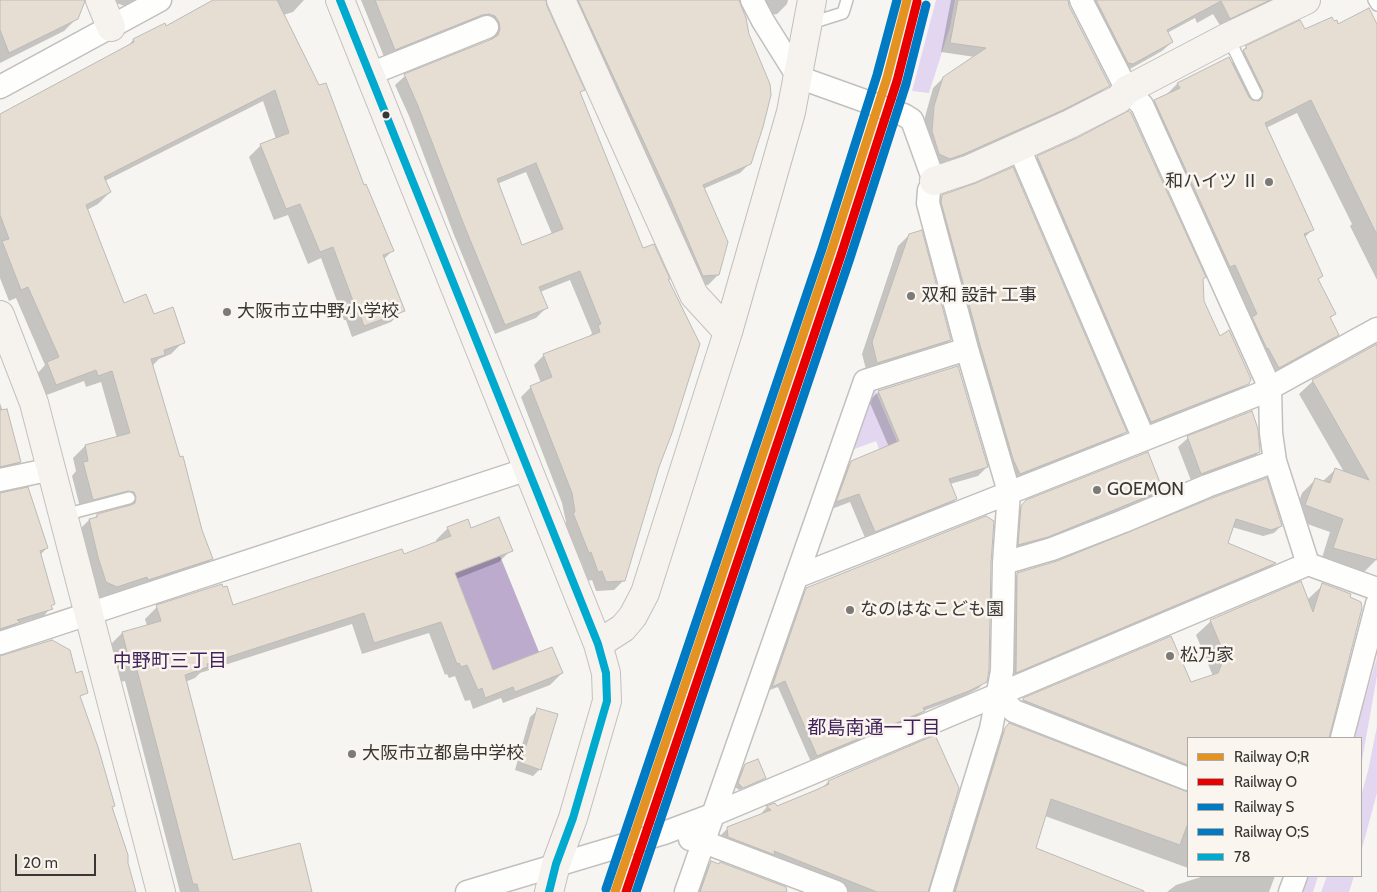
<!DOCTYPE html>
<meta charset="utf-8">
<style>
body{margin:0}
#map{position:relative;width:1377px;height:892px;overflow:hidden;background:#f7f5f2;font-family:Cabin,sans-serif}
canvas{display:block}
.legend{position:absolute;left:1187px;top:737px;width:175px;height:140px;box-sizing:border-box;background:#faf5ef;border:1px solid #ada9a5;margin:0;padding:6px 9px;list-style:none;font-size:15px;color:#393735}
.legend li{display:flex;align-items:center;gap:10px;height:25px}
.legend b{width:25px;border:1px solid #ada9a5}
.scale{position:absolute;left:15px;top:854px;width:81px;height:22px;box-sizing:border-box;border:2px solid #393735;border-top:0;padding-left:6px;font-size:15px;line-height:18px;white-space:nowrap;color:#393735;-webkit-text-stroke:4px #faf5ef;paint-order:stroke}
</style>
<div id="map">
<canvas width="1377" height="892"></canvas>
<ul class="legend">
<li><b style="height:6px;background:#e49221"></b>Railway O;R</li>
<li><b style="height:6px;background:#e80000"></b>Railway O</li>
<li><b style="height:6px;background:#007ac2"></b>Railway S</li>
<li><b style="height:6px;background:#007ac2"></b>Railway O;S</li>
<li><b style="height:6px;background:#00a9ce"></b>78</li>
</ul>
<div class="scale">20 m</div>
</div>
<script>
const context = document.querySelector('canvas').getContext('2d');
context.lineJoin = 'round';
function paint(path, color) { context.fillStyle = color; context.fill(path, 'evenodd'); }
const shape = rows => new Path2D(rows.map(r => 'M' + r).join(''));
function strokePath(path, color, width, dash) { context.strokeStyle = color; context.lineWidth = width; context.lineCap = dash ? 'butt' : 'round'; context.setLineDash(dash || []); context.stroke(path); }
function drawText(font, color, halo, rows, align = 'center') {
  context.font = font + ' Cabin,"Noto Sans JP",sans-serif'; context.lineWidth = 5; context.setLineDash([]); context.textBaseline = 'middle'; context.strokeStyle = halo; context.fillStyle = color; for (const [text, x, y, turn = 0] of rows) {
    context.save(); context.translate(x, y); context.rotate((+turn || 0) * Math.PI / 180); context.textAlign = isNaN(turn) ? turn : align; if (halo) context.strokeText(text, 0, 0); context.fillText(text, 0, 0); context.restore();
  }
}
paint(shape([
 [936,0,955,0,950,27,929,93,912,91],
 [873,385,902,453,888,473,876,441,849,451],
 [1377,657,1377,676,1361,766,1361,738,1354,738],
 [1377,726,1377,793,1361,852,1361,796,1368,771],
 [1305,876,1318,876,1313,892,1299,892],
 [1327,876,1354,876,1349,892,1321,892]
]), '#e3d6f1');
paint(shape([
 [500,556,539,652,493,670,455,573]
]), '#bcabcd');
paint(shape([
 [0,0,84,0,77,18,64,31,0,63],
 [107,0,135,0,128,7],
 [216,0,304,0,293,12,283,15,392,251,383,260,403,310,391,322,352,337,346,320,344,320,321,258,308,264,288,215,274,220,249,157,261,145,276,139,263,101,105,181,110,192,98,204,87,210,123,304,153,315,183,342,171,354,159,359,152,366,201,530,211,559,199,571,104,599,95,594,77,532,89,520,94,519,97,515,125,508,122,504,81,511,72,476,76,471,73,458,85,446,117,438,101,382,86,387,84,381,44,396,36,375,45,365,16,298,9,301,0,278,0,115,127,47,133,40,166,28],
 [361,0,545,0,546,7,583,90,580,93,658,467,624,580,614,590,596,591,592,580,588,581,581,561,579,562,564,524,566,522,562,503,521,397,531,387,541,383,534,365,544,355,589,338,592,333,570,280,540,292,546,308,536,318,495,334,454,235,409,116,395,85,405,76,491,40,490,32,385,59],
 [526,172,552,234,521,247,497,184],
 [563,0,738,0,750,163,740,173,703,189,718,275,708,285,693,286],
 [750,0,788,0,787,4,777,14,761,16],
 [951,0,1067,0,1068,6,1108,85,1099,95,1052,119,939,168,923,141,925,117,933,88,943,78,975,57,941,52],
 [1080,0,1275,0,1221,27,1213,14,1197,23,1195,18,1167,33,1172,42,1162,51,1123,73],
 [1300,22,1304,31,1338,26,1377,26,1377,280,1350,226,1352,224,1297,113,1266,128,1313,229,1304,238,1321,276,1317,280,1335,314,1329,319,1337,335,1324,348,1265,381,1142,115,1155,101,1164,97,1177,84,1229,59,1231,64,1246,47],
 [1078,139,1202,280,1203,302,1219,337,1248,383,1238,393,1142,431,1028,166,1037,157],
 [942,196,1125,432,1118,439,1012,481,935,204],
 [909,235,950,340,939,351,867,373,862,354,898,246],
 [1377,345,1377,557,1376,560,1363,573,1321,561,1330,532,1293,519,1302,493,1315,480,1322,482,1336,469,1344,472,1299,394,1313,381],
 [957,367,987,467,978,476,950,484,956,499,947,508,866,540,850,502,829,510,842,471,852,462,889,447,869,401,878,392],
 [0,403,20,462,13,469,0,472],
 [1188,438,1259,452,1249,462,1192,483,1178,447],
 [1161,490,1155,496,1040,542,1013,551,1015,514,1026,501],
 [0,494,47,548,40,555,53,604,44,616,17,624,12,629,0,633],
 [1212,499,1281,526,1274,533,1263,536,1232,527,1226,544,1274,564,1268,570,1009,679,1010,581,1018,574,1057,562],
 [448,528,470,529,511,550,499,562,456,579,493,672,562,673,550,685,503,703,501,698,473,709,470,700,465,701,455,676,449,678,447,674,445,675,429,633,362,654,352,624,200,673,195,678,185,682,232,861,311,892,180,892,125,681,120,682,110,645,122,633,147,626,145,619,157,607,232,606,403,556,437,543,436,540],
 [990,563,985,681,979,688,962,697,923,711,917,717,811,762,778,687,767,691,800,596,807,589],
 [1323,585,1330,715,1324,738,1188,738,1188,868,1045,816,1035,849,1145,892,945,892,991,744,1009,725,1187,793,1184,786,1009,714,1024,699,1190,684,1213,676,1196,635,1211,621,1307,600],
 [538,710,540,769,533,776,515,770,530,717],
 [745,766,764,778,761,781,739,790,735,787,742,769],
 [828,782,927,892,828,892,715,841,728,828,759,816,767,807,775,804,776,808,821,789],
 [711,862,784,892,692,892,697,876],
 [1204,876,1275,876,1269,892,1167,892,1176,885]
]), '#0003');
const building = shape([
 [0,0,85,0,85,1,78,19,9,53,0,30,0,0],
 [213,0,277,0,319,85,326,83,364,185,366,184,394,251,383,255,405,311,364,326,358,309,356,309,333,247,320,252,300,204,286,209,260,144,289,133,275,90,104,177,111,192,86,205,124,303,146,294,154,314,173,307,185,343,164,350,165,355,151,359,180,457,183,456,202,530,213,559,148,580,147,577,117,587,106,582,98,557,89,519,97,517,97,514,131,505,135,503,136,497,134,492,128,491,93,500,83,462,88,461,85,445,130,433,112,371,98,376,96,370,56,385,47,362,59,357,28,287,21,290,2,241,9,239,0,215,0,114,134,42,133,39,165,23,166,26,213,0],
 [375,0,546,0,547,6,585,90,580,92,643,248,654,244,670,279,668,279,700,344,672,433,659,467,625,581,606,582,602,571,598,572,591,552,589,553,573,513,575,512,572,493,530,386,552,377,543,354,600,332,598,325,601,324,580,271,539,287,548,308,505,325,464,225,418,106,404,74,492,39,498,35,500,29,499,22,495,16,489,14,482,15,395,50,375,0],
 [536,163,563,229,522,245,497,179,536,163],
 [578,0,739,0,746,18,749,34,770,84,771,95,763,127,751,164,703,185,728,242,719,275,703,276,671,201,578,0],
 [958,0,1068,0,1069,6,1110,86,1063,110,964,154,950,159,939,154,932,131,934,106,943,77,986,48,950,43,958,0],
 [1096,0,1270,0,1230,19,1221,1,1167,30,1173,42,1133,64,1128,63,1096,0],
 [1369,8,1377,24,1377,235,1311,100,1265,123,1314,230,1304,234,1323,276,1318,279,1336,314,1330,317,1339,335,1279,368,1268,348,1267,349,1252,317,1257,314,1235,265,1230,267,1154,100,1180,88,1177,83,1229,57,1249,97,1252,100,1259,101,1262,98,1263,91,1243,50,1247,48,1245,46,1300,20,1305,29,1332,17,1334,21,1337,20,1338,24,1369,8],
 [1128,111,1131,113,1206,277,1203,279,1204,301,1220,336,1229,330,1251,379,1249,384,1151,422,1037,156,1077,138,1128,111],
 [1013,167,1127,432,1020,474,1013,459,980,345,941,202,942,195,976,183,1013,167],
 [922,230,951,340,877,363,872,342,909,234,922,230],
 [1377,344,1377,560,1333,548,1343,519,1305,505,1315,478,1330,483,1335,468,1369,480,1312,380,1377,344],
 [958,366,988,467,949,479,957,499,875,532,859,494,836,502,851,461,899,441,878,391,958,366],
 [7,409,21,462,0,467,0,410,7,409],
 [1252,411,1258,429,1260,452,1201,474,1187,436,1252,411],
 [1148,452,1163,490,1048,537,1018,545,1021,506,1026,500,1148,452],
 [1267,478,1282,526,1271,530,1236,519,1228,543,1276,563,1016,673,1017,573,1057,561,1212,498,1267,478],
 [28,487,48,548,40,551,55,604,51,606,53,609,17,620,21,622,0,629,0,493,28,487],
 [986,516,994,521,991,563,989,670,987,682,969,691,923,708,925,711,817,756,785,681,772,687,806,588,986,516],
 [499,517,513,551,455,573,493,670,552,647,563,673,515,692,513,687,485,698,482,688,478,690,467,665,461,667,459,663,457,664,441,622,374,643,364,613,207,664,208,667,185,675,233,860,300,843,312,892,199,892,197,884,193,884,137,670,132,671,122,632,161,621,156,605,222,584,223,587,227,586,233,605,402,549,404,554,451,536,447,527,468,519,471,528,499,517],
 [1301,581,1313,612,1322,583,1351,594,1350,597,1361,602,1362,608,1329,738,1188,738,1188,765,1023,700,1023,698,1171,636,1191,682,1218,673,1225,656,1210,620,1301,581],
 [52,640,70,650,76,673,82,671,88,693,80,696,98,747,115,806,112,807,128,855,128,863,136,892,0,892,0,656,52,640],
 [537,708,558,714,541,770,521,763,537,708],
 [1009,723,1188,792,1188,823,1180,845,1051,799,1036,848,1144,891,1144,892,955,892,1005,728,1009,723],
 [935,735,959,788,928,892,877,892,774,851,775,855,728,837,727,827,771,810,766,806,775,803,777,806,816,790,829,784,828,781,935,735],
 [758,759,766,778,743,788,738,783,745,764,758,759],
 [711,861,719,864,720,862,786,887,787,892,700,892,711,861]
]);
paint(building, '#e6ded3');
strokePath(building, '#bcbab7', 1);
const lane = shape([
 [1374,0,1377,5],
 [808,24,843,13,847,0],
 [1228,37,1256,94],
 [64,515,129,498]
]);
const street = shape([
 [752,0,763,21,798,77,904,115,912,120,934,181,929,190,928,203,967,349,1009,492,1004,563,1002,671,991,729,941,892],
 [1081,0,1127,90,1142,105,1270,388,1271,433,1275,461,1308,564],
 [370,74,487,27],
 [0,87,160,0],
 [1019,148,1144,439],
 [0,480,52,469],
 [1004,563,1052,549,1124,521,1207,486,1275,461],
 [796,577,1259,394,1377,329],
 [0,643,528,469],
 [998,695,1014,711,1188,779],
 [1342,738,1377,604],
 [690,839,704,842,836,892],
 [467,892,664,833,712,815,1308,564,1377,589],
 [686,892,865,381,967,349],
 [1290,892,1296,876]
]);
const secondary = shape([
 [100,0,111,27],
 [340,0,598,644,606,673,607,701,573,818,556,864,549,892],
 [561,0,694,295,728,332],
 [934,181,970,169,1070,124,1119,99,1127,90,1228,37,1306,0],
 [0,315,34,403,161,892],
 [598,644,623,628,633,616,645,593,728,332,791,112,812,0]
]);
strokePath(lane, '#c2c0be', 14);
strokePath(street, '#c2c0be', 25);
strokePath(secondary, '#c2c0be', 30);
strokePath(lane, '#fefefd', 11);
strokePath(street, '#fefefd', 22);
strokePath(secondary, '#f6f3ef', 28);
strokePath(shape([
 [340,0,598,644,606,673,607,701,573,818,556,864,549,892]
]), '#00a9ce', 8);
strokePath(shape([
 [615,892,831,252,887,78,907,0]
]), '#e49221', 9);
strokePath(shape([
 [626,892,841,255,897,81,917,2]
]), '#e80000', 9);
strokePath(shape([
 [606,889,822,249,877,75,897,0]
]), '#007ac2', 9);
strokePath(shape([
 [636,892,850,258,906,84,926,5]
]), '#007ac2', 9);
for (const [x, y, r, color] of [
 [386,115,4.5,"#393735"],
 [1269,182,5,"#7c7a77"],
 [911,296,5,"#7c7a77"],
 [227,312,5,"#7c7a77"],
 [1097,490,5,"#7c7a77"],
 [850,610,5,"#7c7a77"],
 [1170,656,5,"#7c7a77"],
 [352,754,5,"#7c7a77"]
]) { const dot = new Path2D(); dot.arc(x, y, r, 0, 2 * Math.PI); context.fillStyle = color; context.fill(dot); strokePath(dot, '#faf5ef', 2); }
drawText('18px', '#393735', '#faf5ef', [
 ["和ハイツ Ⅱ",1259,182,"right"],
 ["双和 設計 工事",921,296],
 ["大阪市立中野小学校",237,312],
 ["GOEMON",1107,490],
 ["なのはなこども園",860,610],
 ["松乃家",1180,656],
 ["大阪市立都島中学校",362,754]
], 'left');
drawText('19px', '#41235c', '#faf5ef', [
 ["中野町三丁目",170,661],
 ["都島南通一丁目",874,728]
]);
</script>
